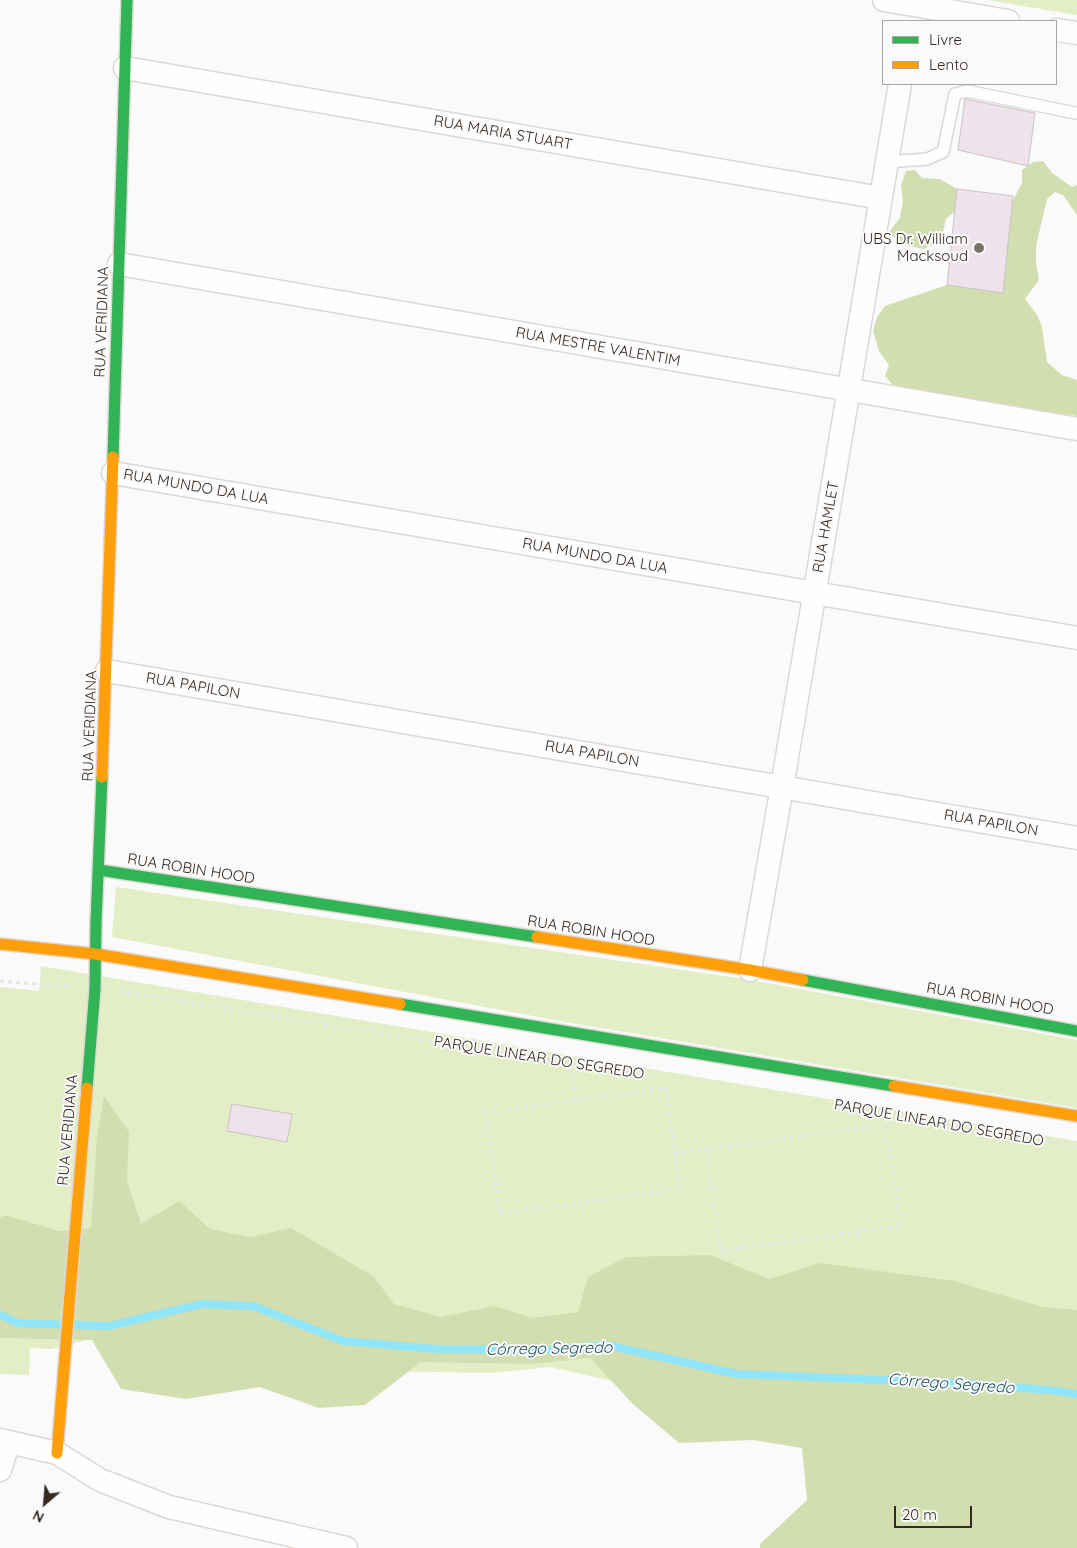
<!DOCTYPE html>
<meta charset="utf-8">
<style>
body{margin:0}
#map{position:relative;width:1077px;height:1548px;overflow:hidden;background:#fafafa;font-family:Quicksand,sans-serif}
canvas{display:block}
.legend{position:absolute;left:882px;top:20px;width:175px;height:65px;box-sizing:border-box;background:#fafafa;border:1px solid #aca6a3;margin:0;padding:6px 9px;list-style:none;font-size:15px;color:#362921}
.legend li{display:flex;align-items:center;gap:10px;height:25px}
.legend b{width:25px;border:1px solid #aca6a3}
.north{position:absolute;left:20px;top:1478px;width:50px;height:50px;-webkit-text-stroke:4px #fafafa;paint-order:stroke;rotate:207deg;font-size:14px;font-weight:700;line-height:20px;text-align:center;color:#362921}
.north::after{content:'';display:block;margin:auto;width:18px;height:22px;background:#362921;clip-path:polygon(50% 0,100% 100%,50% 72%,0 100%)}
.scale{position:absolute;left:894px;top:1506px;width:78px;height:22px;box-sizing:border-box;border:2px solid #362921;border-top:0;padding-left:6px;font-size:15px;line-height:18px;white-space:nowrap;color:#362921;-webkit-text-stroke:4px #fafafa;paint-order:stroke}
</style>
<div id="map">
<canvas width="1077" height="1548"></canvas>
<ul class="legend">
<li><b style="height:6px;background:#30b455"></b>Livre</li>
<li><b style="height:6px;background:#ff9f0a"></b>Lento</li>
</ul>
<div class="north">N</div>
<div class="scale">20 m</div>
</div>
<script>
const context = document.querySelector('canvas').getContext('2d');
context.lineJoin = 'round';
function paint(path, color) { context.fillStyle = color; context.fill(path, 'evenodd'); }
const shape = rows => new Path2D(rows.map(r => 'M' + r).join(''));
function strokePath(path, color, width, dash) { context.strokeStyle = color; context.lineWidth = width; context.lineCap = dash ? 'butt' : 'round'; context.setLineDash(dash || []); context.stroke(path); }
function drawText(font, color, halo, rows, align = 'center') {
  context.font = font + ' Quicksand,sans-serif'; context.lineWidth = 4; context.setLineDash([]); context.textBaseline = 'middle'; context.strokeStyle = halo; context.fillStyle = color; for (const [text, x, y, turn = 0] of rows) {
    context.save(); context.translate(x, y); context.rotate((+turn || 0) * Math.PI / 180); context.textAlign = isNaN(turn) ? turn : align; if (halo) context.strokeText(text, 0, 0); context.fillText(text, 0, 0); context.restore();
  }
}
paint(shape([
 [987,0,1077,0,1077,15],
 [116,887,751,980,1077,1040,1077,1108,565,1022,112,937],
 [41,966,1077,1141,1077,1425,679,1396,550,1367,491,1373,380,1371,143,1326,51,1349,30,1348,29,1375,0,1374,0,987,39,991]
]), '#e3eec7');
paint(shape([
 [1043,161,1052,173,1072,187,1077,185,1077,215,1063,195,1055,192,1047,199,1036,246,1036,262,1039,280,1025,299,1037,315,1042,327,1047,362,1062,375,1077,380,1077,418,1074,415,1055,414,1031,414,900,389,892,384,885,376,889,365,879,351,873,331,877,317,885,306,947,285,1012,202,1022,183,1022,170,1033,162],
 [915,170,922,178,940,179,957,189,955,211,946,219,941,240,924,249,904,245,888,233,900,218,903,201,901,185,906,171],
 [104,1096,129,1132,127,1181,141,1224,179,1201,210,1229,250,1237,291,1228,373,1276,394,1304,441,1317,495,1306,533,1318,578,1312,588,1277,626,1257,710,1255,769,1279,820,1263,954,1281,1043,1307,1077,1310,1077,1548,760,1548,760,1544,807,1500,802,1448,753,1440,679,1443,633,1404,590,1358,532,1364,421,1362,365,1405,319,1408,260,1387,186,1399,121,1389,92,1340,0,1338,0,1218,5,1215,59,1231,91,1228,97,1136]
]), '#d2deaf');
strokePath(shape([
 [0,1315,18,1323,109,1326,201,1304,253,1306,343,1341,437,1349,549,1350,607,1345,737,1374,960,1383,1049,1390,1077,1394]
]), '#91e5f9', 8);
const building = shape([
 [965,99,1035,113,1028,166,958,150,965,99],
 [957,189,1013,196,1003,293,947,285,957,189],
 [232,1104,292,1114,287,1142,227,1131,232,1104]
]);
paint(building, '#eee2eb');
strokePath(building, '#c8c3c7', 1);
const lane = shape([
 [887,162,927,159,943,152,955,94,967,91,1075,113]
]);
const street = shape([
 [884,0,1008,21],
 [1056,30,1077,33],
 [125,68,881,198],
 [119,264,1077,429],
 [113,473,1077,638],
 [107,671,1077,838],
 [750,970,782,787,900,84],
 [0,1440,57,1453,100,1480,169,1507,346,1548],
 [0,1470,9,1442]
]);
const fast = shape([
 [113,457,127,0],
 [99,870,537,937],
 [803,980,1077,1031],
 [400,1004,894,1086],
 [87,1088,95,989,96,922,102,777]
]);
const slow = shape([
 [102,777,113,457],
 [537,937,750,970,803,980],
 [0,944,95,954,400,1004],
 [894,1086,1077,1116],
 [57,1453,87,1088]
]);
strokePath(lane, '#dfd7d3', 14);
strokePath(street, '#dfd7d3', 25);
strokePath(fast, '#dfd7d3', 14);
strokePath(slow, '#dfd7d3', 14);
strokePath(shape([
 [0,981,69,987],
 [120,991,493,1052,655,1076],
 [570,1063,576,1100],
 [666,1088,680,1189,500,1214,486,1112,666,1088],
 [905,1117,1077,1146],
 [886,1125,901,1226,721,1251,706,1149,886,1125],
 [675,1153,706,1149]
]), '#e4e3e3', 3, [4, 4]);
strokePath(lane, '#fefefe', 11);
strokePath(street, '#fefefe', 22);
strokePath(fast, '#30b455', 11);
strokePath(slow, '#ff9f0a', 11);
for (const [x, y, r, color] of [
 [979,248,6,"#7b726d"]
]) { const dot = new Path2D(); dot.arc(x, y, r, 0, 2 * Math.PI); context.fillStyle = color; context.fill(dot); strokePath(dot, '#fafafa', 2); }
drawText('15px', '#362921', '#fafafa', [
 ["RUA MARIA STUART",503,133,10],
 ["RUA VERIDIANA",102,322,-88],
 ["RUA MESTRE VALENTIM",598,347,10],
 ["RUA MUNDO DA LUA",196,487,10],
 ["RUA HAMLET",826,527,-80],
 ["RUA MUNDO DA LUA",595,556,10],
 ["RUA PAPILON",193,686,10],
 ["RUA VERIDIANA",90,726,-88],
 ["RUA PAPILON",592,754,10],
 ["RUA PAPILON",991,823,10],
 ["RUA ROBIN HOOD",191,869,9],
 ["RUA ROBIN HOOD",591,931,9],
 ["RUA ROBIN HOOD",990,999,10],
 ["PARQUE LINEAR DO SEGREDO",539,1058,9],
 ["PARQUE LINEAR DO SEGREDO",939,1123,10],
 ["RUA VERIDIANA",68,1130,-85]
]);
drawText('15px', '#362921', '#fafafa', [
 ["UBS Dr. William",968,239],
 ["Macksoud",968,256]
], 'right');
drawText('italic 16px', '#1c505c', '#fafafa', [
 ["Córrego Segredo",549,1349,-1],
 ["Córrego Segredo",951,1384,4]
]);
</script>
